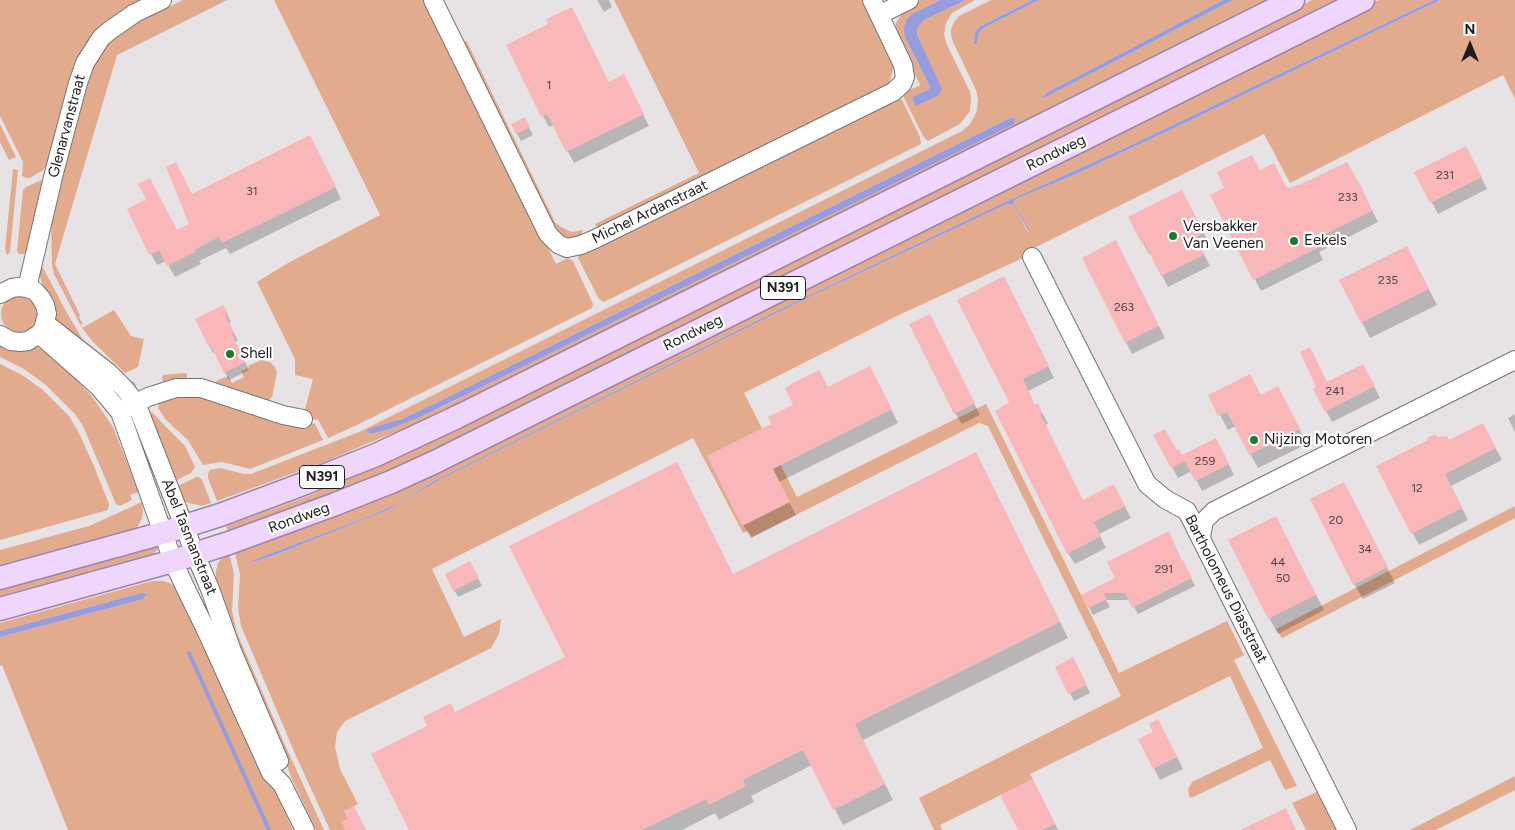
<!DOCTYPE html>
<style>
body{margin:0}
#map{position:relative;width:1515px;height:830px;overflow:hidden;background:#e7e3e5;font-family:Figtree,sans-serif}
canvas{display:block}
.north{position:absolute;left:1445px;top:20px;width:50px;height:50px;-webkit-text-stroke:4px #fff;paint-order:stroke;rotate:0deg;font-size:14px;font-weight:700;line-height:20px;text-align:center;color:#1e1c1d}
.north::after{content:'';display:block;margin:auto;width:18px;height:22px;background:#1e1c1d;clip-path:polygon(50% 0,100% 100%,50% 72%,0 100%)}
</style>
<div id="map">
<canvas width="1515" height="830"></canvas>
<div class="north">N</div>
</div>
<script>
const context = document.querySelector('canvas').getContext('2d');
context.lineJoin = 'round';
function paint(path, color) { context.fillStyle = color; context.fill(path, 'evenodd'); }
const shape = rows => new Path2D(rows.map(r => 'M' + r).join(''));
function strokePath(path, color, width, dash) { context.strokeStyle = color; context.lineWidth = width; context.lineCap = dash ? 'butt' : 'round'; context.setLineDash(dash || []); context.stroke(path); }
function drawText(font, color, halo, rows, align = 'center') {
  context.font = font + ' Figtree,sans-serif'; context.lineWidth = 4.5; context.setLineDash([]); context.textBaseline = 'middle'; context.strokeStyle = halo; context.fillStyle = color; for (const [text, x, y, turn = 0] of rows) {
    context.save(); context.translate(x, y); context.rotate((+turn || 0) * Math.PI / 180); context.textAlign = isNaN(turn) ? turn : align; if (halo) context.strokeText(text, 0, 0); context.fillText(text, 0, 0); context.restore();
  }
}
paint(shape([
 [0,0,143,0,109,20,98,28,82,49,70,75,48,164,43,170,30,178,26,178,22,176,23,162,0,116],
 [183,0,227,0,117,55,55,264,80,315,79,317,83,324,81,324,82,328,54,274,52,265,51,222,86,81,102,50,111,40,135,23],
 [274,0,426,0,556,264,568,258,573,261,593,304,592,308,355,426,328,438,318,420,303,417,313,379,295,375,295,359,257,282,288,263,380,215],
 [614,0,864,0,894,64,893,70,889,83,884,89,599,228,597,227,595,224,699,173],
 [920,0,940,0,912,14,905,37,930,87,929,89,912,97,939,95,917,35,918,27,924,20,966,0,975,0,952,13,946,23,944,34,947,45,970,92,971,99,970,111,960,124,928,141,923,136,902,94,920,85,897,37,895,29,896,23,903,11],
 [991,0,1032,0,979,27,977,29,977,44,979,33,982,29,1039,0,1223,0,1046,93,1044,94,1046,97,1233,0,1278,0,433,419,383,437,324,462,217,501,208,478,208,474,210,470,220,468,244,474,251,474,359,432,962,131,970,124,975,115,977,110,978,99,976,90,953,42,951,35,951,29,954,22,959,16],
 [1010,118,1015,118,1013,124,442,407,390,429,369,434,367,433,402,419,446,398],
 [1312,0,1346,0,416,462,230,536,226,526,306,497,379,466,415,446],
 [1379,0,1434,0,1131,145,1003,203,789,305,434,481,403,501,370,516,253,560,254,562,277,554,388,510,441,479,807,298,1007,204,1013,205,1028,232,1030,231,1013,203,1013,202,1016,199,1076,174,1185,123,1440,0,1515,0,1515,99,1503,75,1290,183,1264,134,1034,248,1036,252,899,315,744,393,797,497,986,404,1095,623,1119,673,1227,621,1244,655,1234,660,1297,786,1285,790,1270,760,1191,798,1189,796,1188,790,1192,782,1263,748,1230,676,1030,774,1033,779,940,825,942,830,934,830,919,798,1121,696,988,426,979,423,752,537,748,531,743,533,693,438,432,569,464,637,501,619,499,634,491,648,345,721,337,732,335,747,340,769,358,804,344,811,348,819,342,822,346,830,330,830,296,756,241,626,238,608,240,575,234,549,910,234],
 [466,40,555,222,561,227,569,231,573,232,583,230,581,236,576,238,565,237,553,228,463,46],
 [899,96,902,100,920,137,921,144,604,302,599,299,578,258,580,252],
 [0,124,16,157,9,160,0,142],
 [13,169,18,170,10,252,7,255,5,249],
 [42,180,43,182,26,252,23,254,19,254,17,251,23,190,26,187],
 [40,265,42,266,67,313,83,340,125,379,134,382,136,385,135,387,132,388,55,321,39,274],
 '1 314a18 18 0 1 1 36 0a18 18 0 1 1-36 0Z',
 [114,310,131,336,144,339,138,367,125,373,93,342,82,328],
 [0,344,23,348,36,347,42,349,73,376,91,395,113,427,139,492,130,495,132,500,120,506,116,504,83,426,75,414,46,385,24,369,0,357],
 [261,360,270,362,275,367,277,372,272,397,269,400,265,402,216,384,216,381,228,376,232,383,244,377,241,371,249,368,248,366],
 [0,364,22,375,43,390,69,416,78,431,94,466,109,504,108,510,0,540],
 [185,373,187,374,187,380,164,383,163,382,162,377,163,375],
 [192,394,315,424,323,440,250,469,222,462,203,465,188,440,167,421,158,408,159,403,166,398],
 [152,412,163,424,185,446,195,467,191,473,171,483,150,416],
 [196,477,199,477,202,480,211,503,202,506,185,502,180,497,174,488],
 [142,502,143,509,142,518,138,526,132,533,0,570,0,550,89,526],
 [1515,506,1515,518,1282,638,1276,629],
 [157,545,158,549,153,554,0,596,0,586],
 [229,552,234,574,232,611,237,633,285,745,324,830,316,830,291,777,269,714,238,643,216,582,216,571,218,563,224,555],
 [152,581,163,581,170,583,177,589,247,727,293,830,68,830,2,665,0,666,0,637,144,599,146,597,143,593,141,593,0,631,0,623],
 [1515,776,1515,790,1436,830,1410,830],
 [1319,791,1337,830,1306,830,1292,803]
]), '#e3ab8d');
paint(shape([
 [940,0,966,0,924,20,918,27,917,35,942,89,939,95,916,106,912,97,929,89,930,87,905,37,904,28,907,19,912,14],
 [1032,0,1039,0,982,29,979,33,977,44,974,44,975,33,979,27],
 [1223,0,1233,0,1046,97,1043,97,1046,93],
 [1434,0,1440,0,1185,123,1076,174,1016,199,1013,202,1013,203,1030,231,1029,232,1013,205,1007,204,807,298,441,479,388,510,277,554,254,562,253,562,253,560,370,516,403,501,434,481,789,305,1003,203,1131,145],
 [1010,118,1015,118,1014,124,470,393,420,417,390,429,370,434,367,432,368,429,402,419,446,398],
 [141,593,143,593,146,595,144,599,0,637,0,631]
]), '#969dde');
paint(shape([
 [597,0,609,0,612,7,604,12],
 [550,25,609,83,624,76,649,126,574,163,554,125,549,127,543,116],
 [512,124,528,126,533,135,521,141],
 [316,148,341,199,230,254,226,248,199,261,201,264,175,277,166,261,157,265,151,254,177,231,191,225,192,195],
 [1472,159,1487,189,1438,214,1416,172],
 [1260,171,1287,189,1354,175,1378,222,1319,252,1323,260,1261,291,1212,196],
 [1188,203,1210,245,1201,249,1210,266,1168,287,1151,254,1149,254,1143,243],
 [1407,248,1437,305,1370,338,1341,281],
 [1122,253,1165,338,1132,354,1083,258],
 [1010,289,1054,378,1028,391,1035,406,1037,405,1044,416,1048,424,1045,425,1083,501,1120,497,1131,518,1099,534,1106,548,1075,564,1068,553,1010,402],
 [223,306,231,322,229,323,238,341,235,342,249,370,229,380,215,352,213,353,209,345],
 [936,327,980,415,962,424,955,413],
 [1310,349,1327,383,1369,376,1380,398,1332,422,1326,411,1318,388],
 [877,381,898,423,779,482,796,515,751,538,743,525,773,425,828,389],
 [1210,396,1261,396,1286,402,1307,444,1258,468,1235,426,1228,430],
 [1515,414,1515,432,1508,418],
 [1489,436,1502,460,1451,486,1468,520,1419,545,1378,466,1437,438,1449,441],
 [1222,450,1234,475,1202,491,1192,471,1178,478,1172,467,1176,451,1182,457],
 [984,469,1068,638,863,740,893,800,843,825,812,765,751,796,754,802,719,820,715,813,682,830,410,830,455,713,733,575],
 [1344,483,1395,583,1363,599,1354,584],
 [1276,518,1324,610,1278,634,1269,618],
 [1182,562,1195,586,1138,614,1130,600,1106,600,1110,607,1093,615,1083,596,1117,579],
 [474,570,482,586,458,597,454,590],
 [1077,666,1090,693,1074,701,1056,667],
 [1154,732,1164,732,1183,769,1160,780,1139,740],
 [1041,796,1058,830,1019,830]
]), '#0003');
strokePath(shape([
 [189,653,269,830]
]), '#969dde', 4);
paint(shape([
 [572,7,609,82,624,74,644,114,566,152,547,114,541,117,506,45,548,24,546,19],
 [525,117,530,127,516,134,511,124],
 [310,135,336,187,222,243,219,237,194,250,195,252,167,266,159,250,149,255,127,209,146,199,138,184,150,178,177,230,189,224,166,167,176,162,192,194],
 [1466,146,1482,177,1430,203,1414,172],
 [1252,155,1260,170,1274,163,1287,188,1301,184,1347,162,1362,188,1372,211,1314,240,1317,248,1253,280,1210,195,1224,188,1217,172],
 [1182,190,1204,233,1196,238,1204,255,1161,276,1144,242,1142,244,1128,217],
 [1116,240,1159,326,1125,343,1082,258],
 [1407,246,1429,289,1361,323,1339,280],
 [1004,276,1049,366,1023,379,1035,405,1038,403,1042,412,1040,413,1083,500,1114,484,1125,506,1094,522,1101,536,1067,554,995,411,1009,402,957,300],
 [223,305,228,313,225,315,234,333,232,334,245,362,224,373,210,344,208,346,195,319],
 [930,314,975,403,954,414,909,324],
 [1310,347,1327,382,1363,364,1375,386,1325,412,1313,389,1316,387,1300,352],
 [870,366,892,409,773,469,790,502,742,526,707,456,771,424,768,417,793,405,785,388,793,383,819,370,828,387],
 [1250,374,1261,395,1278,386,1300,429,1249,455,1227,412,1218,416,1208,395],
 [1483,423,1496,448,1445,474,1462,508,1411,534,1376,466,1428,440,1427,438,1436,434,1437,437,1447,436,1449,440],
 [1165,429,1177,450,1179,449,1182,455,1216,438,1229,464,1195,481,1185,461,1171,468,1153,435],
 [976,452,1060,622,855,724,885,784,833,810,803,750,743,780,746,786,709,805,706,799,642,830,409,830,371,754,427,726,423,717,451,703,455,712,565,657,509,546,677,462,733,574],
 [1344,482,1388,567,1353,585,1310,499],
 [1276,516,1316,595,1268,619,1228,540],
 [1169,531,1182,561,1183,560,1192,578,1132,608,1125,593,1104,593,1107,599,1088,608,1081,595,1115,578,1107,562],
 [470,561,479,578,453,591,445,574],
 [1073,657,1087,685,1068,694,1055,667],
 [1158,719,1177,757,1153,769,1138,739,1153,732,1149,724],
 [1033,779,1055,824,1042,830,1018,830,1000,795],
 [354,806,366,830,346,830,342,822,348,819,344,811],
 [1286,808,1296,830,1240,830]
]), '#f9b7b9');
const minor = shape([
 [433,0,548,234,558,244,567,248,581,245,595,239,893,92,902,84,905,77,903,65,872,0],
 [879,15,909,0],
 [1032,257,1147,484,1165,499,1187,511,1347,830],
 [27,288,54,173,78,83,85,63,101,38,109,31,135,13,162,0],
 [0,294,12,288,19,287,27,288,35,291,41,298,45,305,47,314,43,329,39,334,28,341,20,342,11,341,0,335],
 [45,323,109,373,124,388,136,403,195,554,210,589,232,651,279,761],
 [39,334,99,387,120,412,173,561,185,587,206,630,271,773,282,784,305,830],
 [127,408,148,397,176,388,201,388,283,415,303,419],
 [1201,537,1204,521,1214,511,1515,360]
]);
const major = shape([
 [0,578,163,533,220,515,303,484,376,455,457,417,1293,0],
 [0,609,173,561,229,543,333,505,391,482,435,462,559,400,1363,0]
]);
strokePath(minor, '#787476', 20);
strokePath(major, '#9d83ae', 25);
strokePath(minor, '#fff', 18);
strokePath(major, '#eed6fd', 22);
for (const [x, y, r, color] of [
 [1173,236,5,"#197a2c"],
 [1294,241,5,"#197a2c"],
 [230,354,5,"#197a2c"],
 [1254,440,5,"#197a2c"]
]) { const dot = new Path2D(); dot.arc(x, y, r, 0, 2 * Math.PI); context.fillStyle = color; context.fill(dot); strokePath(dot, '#fff', 2); }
drawText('12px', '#554344', null, [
 ["1",549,85],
 ["231",1445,175],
 ["31",252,191],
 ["233",1348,197],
 ["235",1388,280],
 ["263",1124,307],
 ["241",1335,391],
 ["259",1205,461],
 ["12",1417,488],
 ["20",1336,520],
 ["34",1365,549],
 ["44",1278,562],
 ["291",1164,569],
 ["50",1283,578]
]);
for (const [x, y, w] of [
 [783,288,45],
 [322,477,45]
]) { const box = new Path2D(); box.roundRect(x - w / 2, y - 11.5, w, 23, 4); context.fillStyle = '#fff'; context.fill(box); strokePath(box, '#1e1c1d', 1); }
drawText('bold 14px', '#1e1c1d', null, [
 ["N391",783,288],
 ["N391",322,477]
]);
drawText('15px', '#1e1c1d', '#fff', [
 ["Glenarvanstraat",67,126,-75],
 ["Rondweg",1056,153,-26],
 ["Michel Ardanstraat",650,212,-26],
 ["Rondweg",693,333,-26],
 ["Rondweg",299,518,-20],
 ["Abel Tasmanstraat",189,537,68],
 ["Bartholomeus Diasstraat",1226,589,63]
]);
drawText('15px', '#1e1c1d', '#fff', [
 ["Versbakker",1183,227],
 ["Van Veenen",1183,244],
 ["Eekels",1304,241],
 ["Shell",240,354],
 ["Nijzing Motoren",1264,440]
], 'left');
</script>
